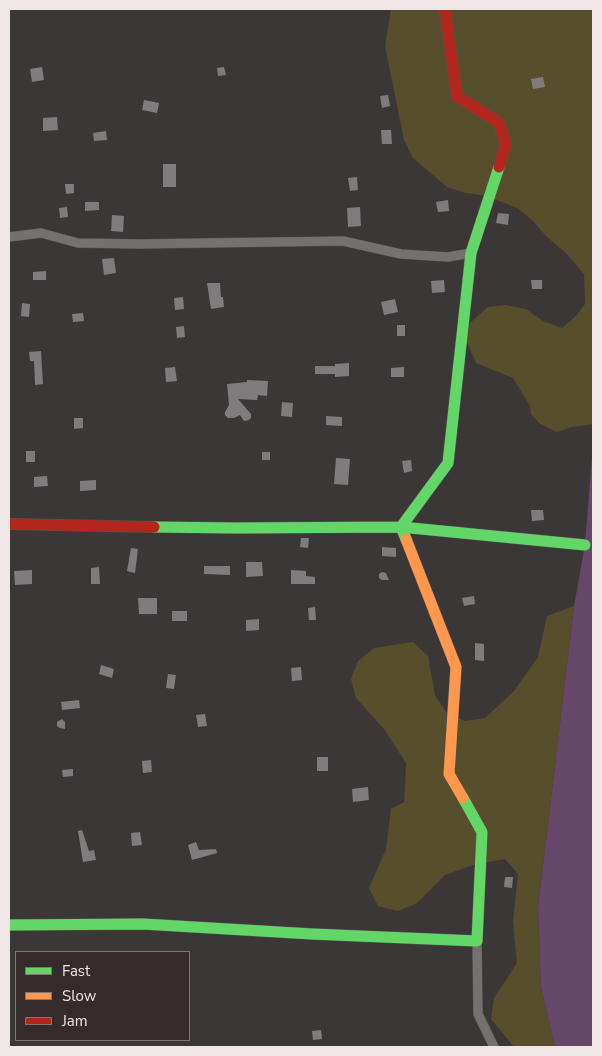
<!DOCTYPE html>
<style>
body{margin:0}
#map{position:relative;width:602px;height:1056px;overflow:hidden;background:#3c3737;font-family:"Nunito Sans",sans-serif}
canvas{display:block}
.frame{position:absolute;inset:0;border:10px solid #eee7e6;pointer-events:none}
.legend{position:absolute;left:15px;top:951px;width:175px;height:90px;box-sizing:border-box;background:#352b2a;border:1px solid #7f7675;margin:0;padding:6px 9px;list-style:none;font-size:15px;color:#eee7e6}
.legend li{display:flex;align-items:center;gap:10px;height:25px}
.legend b{width:25px;border:1px solid #7f7675}
</style>
<div id="map">
<canvas width="602" height="1056"></canvas>
<div class="frame"></div>
<ul class="legend">
<li><b style="height:6px;background:#63d668"></b>Fast</li>
<li><b style="height:6px;background:#ff974d"></b>Slow</li>
<li><b style="height:6px;background:#b3261e"></b>Jam</li>
</ul>
</div>
<script>
const context = document.querySelector('canvas').getContext('2d');
context.lineJoin = 'round';
function paint(path, color) { context.fillStyle = color; context.fill(path, 'evenodd'); }
const shape = rows => new Path2D(rows.map(r => 'M' + r).join(''));
function strokePath(path, color, width, dash) { context.strokeStyle = color; context.lineWidth = width; context.lineCap = dash ? 'butt' : 'round'; context.setLineDash(dash || []); context.stroke(path); }
paint(shape([
 [391,9,593,9,593,424,572,427,557,432,540,424,531,414,530,406,513,378,476,363,466,340,470,323,488,307,506,305,526,309,543,321,562,328,576,316,585,304,584,274,567,254,547,237,533,221,517,208,487,196,466,193,447,187,413,158,404,140,385,46],
 [574,606,538,908,541,987,555,1047,514,1047,491,1019,494,998,517,963,513,922,518,874,505,859,476,864,445,875,417,903,398,911,378,906,369,888,386,849,391,809,404,802,406,763,384,729,356,698,351,679,358,661,374,648,413,642,428,656,435,695,446,712,465,721,485,718,514,691,538,657,547,616]
]), '#574e2c');
paint(shape([
 [593,443,593,1047,555,1047,541,987,538,908,574,606,585,545]
]), '#654769');
paint(shape([
 [42,67,44,80,32,82,30,69],
 [224,67,226,75,218,76,217,68],
 [543,77,545,87,533,89,531,79],
 [388,95,390,106,382,108,380,96],
 [144,100,159,103,157,113,142,110],
 [57,117,58,130,43,131,43,118],
 [381,130,391,130,392,144,382,144],
 [106,131,107,140,94,141,93,133],
 [163,164,176,164,176,187,163,187],
 [357,177,358,190,350,191,348,178],
 [65,184,74,184,74,193,66,194],
 [448,200,449,211,438,212,436,202],
 [85,202,99,202,99,210,85,211],
 [67,207,68,217,60,218,59,208],
 [360,207,361,226,348,227,347,208],
 [498,213,509,214,508,225,496,223],
 [112,215,124,216,123,232,111,231],
 [114,258,116,273,104,275,102,259],
 [46,271,46,280,33,280,33,272],
 [444,280,445,292,432,293,431,281],
 [531,280,542,280,542,289,532,289],
 [207,283,220,283,221,297,223,297,224,307,211,309],
 [183,297,184,309,175,310,174,298],
 [395,299,398,312,384,315,381,302],
 [22,303,30,304,29,317,21,316],
 [83,313,84,321,73,322,72,314],
 [397,325,405,325,405,336,397,336],
 [184,326,185,337,177,338,176,327],
 [41,351,43,384,35,385,34,361,30,361,29,352],
 [349,363,349,376,335,377,335,374,315,374,315,366,335,366,335,364],
 [175,367,177,381,166,382,165,368],
 [404,367,404,377,391,377,391,368],
 [247,380,268,381,267,396,258,395,257,400,238,399,251,414,251,418,249,420,244,421,240,415,234,418,228,418,225,415,225,412,229,405,227,384,247,382],
 [282,402,293,403,292,417,281,416],
 [326,416,342,417,342,426,326,425],
 [74,418,83,418,83,428,74,429],
 [26,451,35,451,35,462,26,462],
 [262,452,270,452,270,460,262,460],
 [336,458,350,459,348,485,334,484],
 [411,460,412,471,404,473,402,461],
 [47,476,48,486,34,487,34,477],
 [96,480,96,490,80,491,80,481],
 [531,510,543,510,544,520,532,521],
 [301,538,309,538,308,548,300,547],
 [382,547,396,548,396,557,382,556],
 [131,548,138,549,135,573,127,571],
 [246,562,262,562,263,576,246,577],
 [204,566,230,566,230,575,204,574],
 [99,567,100,584,91,584,91,568],
 [32,570,32,584,15,585,14,571],
 [291,570,306,571,306,576,315,577,315,584,291,584],
 [382,572,386,573,389,580,382,580,379,578,379,574],
 [474,596,475,604,464,606,462,598],
 [138,598,157,598,157,614,139,614],
 [315,607,316,620,309,620,308,608],
 [172,611,187,611,187,621,172,621],
 [259,619,259,630,246,631,246,620],
 [475,643,484,644,484,661,475,660],
 [101,665,114,669,112,678,99,674],
 [301,667,302,680,292,681,291,668],
 [168,674,176,675,174,689,166,688],
 [79,700,80,708,62,710,61,702],
 [205,714,207,726,198,727,196,715],
 [62,719,65,722,65,729,60,728,57,726,57,722],
 [317,757,328,757,328,771,317,771],
 [151,760,152,772,143,773,142,761],
 [73,769,73,776,63,777,62,770],
 [368,787,369,800,353,802,352,789],
 [82,830,89,851,94,850,96,860,83,862,78,831],
 [140,832,142,845,132,846,131,833],
 [196,842,199,850,216,849,217,853,192,860,188,845],
 [505,877,513,877,512,888,504,887],
 [321,1030,322,1039,313,1040,312,1031]
]), '#807b7c');
const street = shape([
 [9,237,41,233,78,243,138,244,343,241,401,254,448,257,471,253],
 [477,941,478,1014,494,1047]
]);
const fast = shape([
 [154,527,236,528,401,527,585,545],
 [406,539,401,527,448,463,471,253,499,167],
 [9,925,143,924,312,934,477,941,482,832,463,798]
]);
const slow = shape([
 [406,539,456,667,449,774,463,798]
]);
const jam = shape([
 [446,9,445,10,457,96,499,123,506,144,499,167],
 [9,524,154,527]
]);
strokePath(street, '#585453', 10);
strokePath(fast, '#585453', 12);
strokePath(slow, '#585453', 12);
strokePath(jam, '#585453', 12);
strokePath(street, '#757171', 9);
strokePath(fast, '#63d668', 11);
strokePath(slow, '#ff974d', 11);
strokePath(jam, '#b3261e', 11);
</script>
